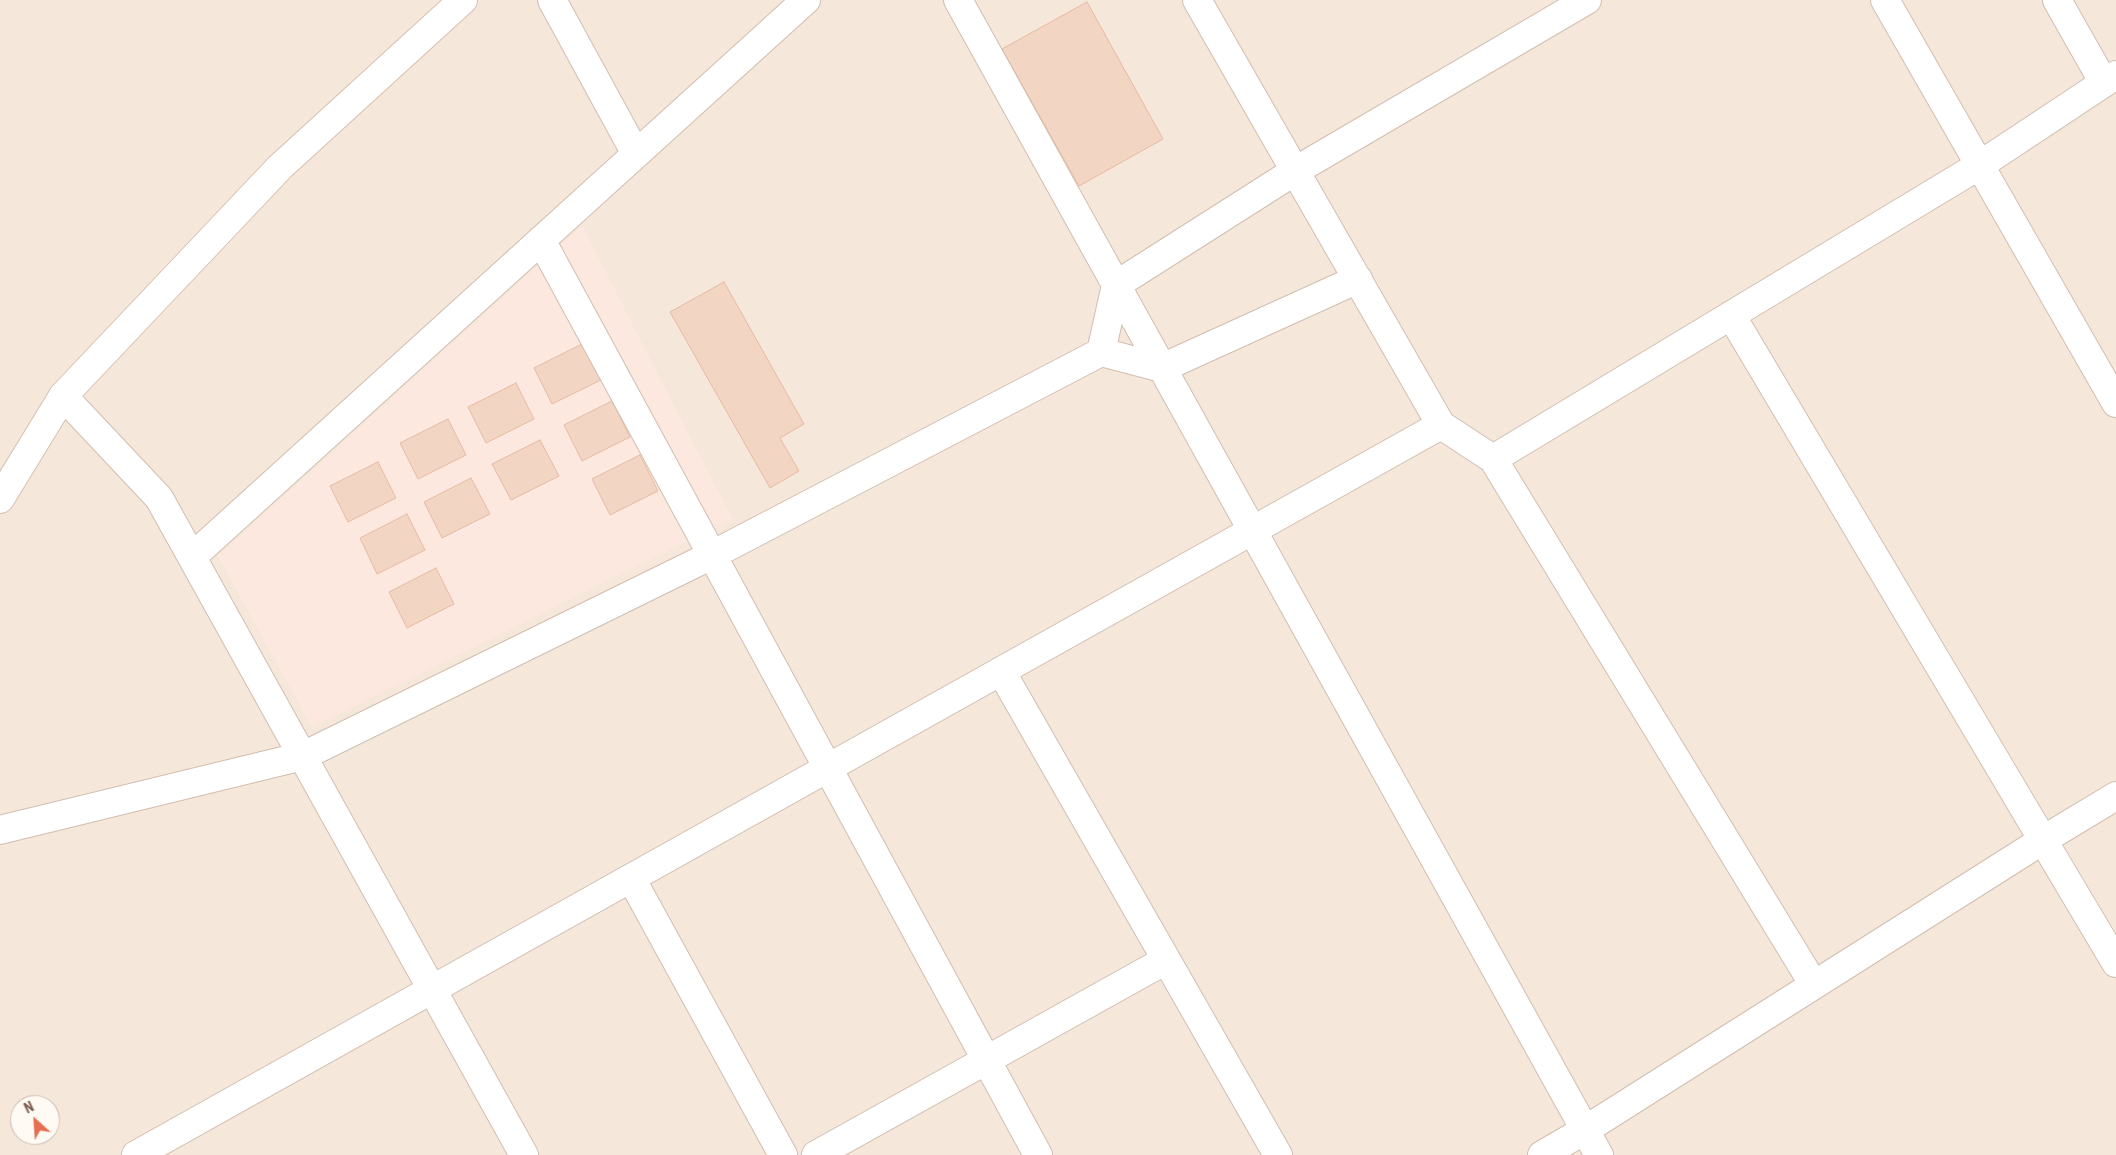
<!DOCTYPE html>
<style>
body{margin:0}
#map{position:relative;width:2116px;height:1155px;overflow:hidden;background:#fdf6ec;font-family:"Roboto Condensed",sans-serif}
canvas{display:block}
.north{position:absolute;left:10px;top:1095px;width:50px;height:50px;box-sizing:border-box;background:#fffaf3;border:1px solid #cabbb1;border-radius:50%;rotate:334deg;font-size:14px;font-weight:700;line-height:20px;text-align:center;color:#7a5c4d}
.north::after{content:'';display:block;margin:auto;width:18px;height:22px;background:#e76f51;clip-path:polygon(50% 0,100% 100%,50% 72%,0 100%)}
</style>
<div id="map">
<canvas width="2116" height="1155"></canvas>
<div class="north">N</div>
</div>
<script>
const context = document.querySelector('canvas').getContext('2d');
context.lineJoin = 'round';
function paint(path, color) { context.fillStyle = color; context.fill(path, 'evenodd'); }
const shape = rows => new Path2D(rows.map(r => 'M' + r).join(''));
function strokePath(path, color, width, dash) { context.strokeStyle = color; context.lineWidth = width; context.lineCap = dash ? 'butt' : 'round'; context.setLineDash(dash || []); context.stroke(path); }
paint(shape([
 [0,0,2116,0,2116,1155,0,1155],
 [20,1105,50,1105,50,1135,20,1135]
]), '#f5e8da');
paint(shape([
 [582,226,732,519,312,727,218,556]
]), '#fde8e0');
const building = shape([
 [1087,2,1163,139,1079,186,1002,49,1087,2],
 [724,282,804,424,780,438,799,471,770,488,670,312,724,282],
 [582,344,601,380,552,404,534,368,582,344],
 [516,383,534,419,486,443,468,407,516,383],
 [612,401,630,437,582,461,564,425,612,401],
 [448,419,466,455,418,479,400,443,448,419],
 [540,440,559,476,511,500,492,464,540,440],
 [640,455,658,491,610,515,592,479,640,455],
 [378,462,396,498,348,522,330,486,378,462],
 [471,478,490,514,442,538,424,502,471,478],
 [407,514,425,550,377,574,360,538,407,514],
 [436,568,454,604,407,628,389,592,436,568]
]);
paint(building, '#f3d5c3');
strokePath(building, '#e6bba3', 1);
const minor = shape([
 [552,0,636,154],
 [958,0,1599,1155],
 [1197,0,1441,425,1493,459,1814,985],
 [1885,0,2116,403],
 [2057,0,2104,83],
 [541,240,1038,1155],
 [1731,315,2116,963],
 [1101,352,1162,368,1358,279],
 [63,396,159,498,524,1155],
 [1493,459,1980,165,2116,75],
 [192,557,806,0],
 [1001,671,1278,1155],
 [0,830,303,756,712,555,1101,352,1116,285,1295,171,1587,0],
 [631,878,783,1155],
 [136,1155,1441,425],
 [816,1155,1166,960],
 [1542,1155,1585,1130,2043,840,2116,796]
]);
const secondary = shape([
 [0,499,63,396,280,167,463,0]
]);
strokePath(minor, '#d1beb0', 30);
strokePath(secondary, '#d6c0b0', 30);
strokePath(minor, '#fff', 28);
strokePath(secondary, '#fff', 28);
</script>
